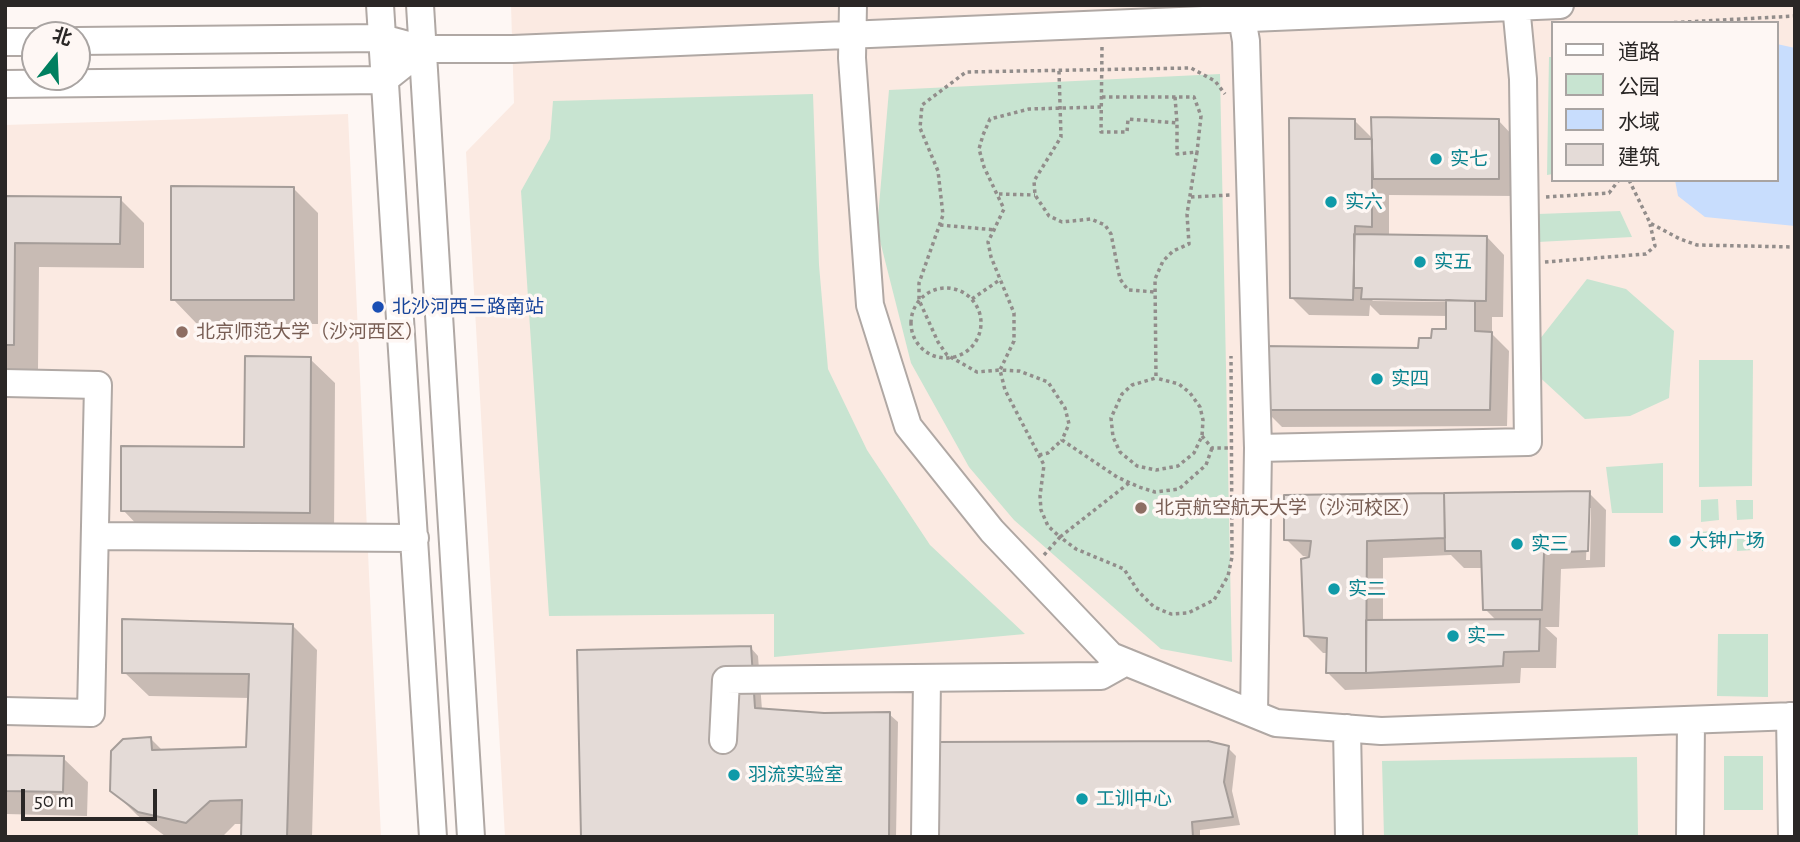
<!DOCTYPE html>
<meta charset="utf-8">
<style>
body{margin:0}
#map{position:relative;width:1800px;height:842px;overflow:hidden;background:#fef7f4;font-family:"Alegreya Sans","Noto Sans SC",sans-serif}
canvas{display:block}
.frame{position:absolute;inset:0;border:7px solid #2a2726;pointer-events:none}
.legend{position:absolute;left:1551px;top:21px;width:228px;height:161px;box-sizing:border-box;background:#fef7f4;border:2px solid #a9a4a2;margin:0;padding:9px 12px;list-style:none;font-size:21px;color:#2a2726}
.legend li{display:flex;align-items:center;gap:14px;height:35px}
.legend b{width:35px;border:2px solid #a9a4a2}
.north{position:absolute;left:21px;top:21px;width:70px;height:70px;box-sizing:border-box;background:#fef7f4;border:2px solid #a9a4a2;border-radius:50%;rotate:18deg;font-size:19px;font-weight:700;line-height:28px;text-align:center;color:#2a2726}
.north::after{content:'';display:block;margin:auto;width:24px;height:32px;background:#007f5f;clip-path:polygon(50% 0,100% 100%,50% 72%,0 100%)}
.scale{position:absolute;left:21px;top:789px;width:136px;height:32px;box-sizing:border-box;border:4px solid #2a2726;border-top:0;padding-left:9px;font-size:21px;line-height:24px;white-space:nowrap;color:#2a2726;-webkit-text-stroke:5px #fef7f4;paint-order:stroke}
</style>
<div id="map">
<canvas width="1800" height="842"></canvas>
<div class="frame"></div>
<ul class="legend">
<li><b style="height:9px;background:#fff"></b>道路</li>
<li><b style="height:19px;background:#c8e4d1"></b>公园</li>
<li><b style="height:19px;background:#c8ddfd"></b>水域</li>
<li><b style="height:19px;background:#e4dbd7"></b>建筑</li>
</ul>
<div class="north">北</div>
<div class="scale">50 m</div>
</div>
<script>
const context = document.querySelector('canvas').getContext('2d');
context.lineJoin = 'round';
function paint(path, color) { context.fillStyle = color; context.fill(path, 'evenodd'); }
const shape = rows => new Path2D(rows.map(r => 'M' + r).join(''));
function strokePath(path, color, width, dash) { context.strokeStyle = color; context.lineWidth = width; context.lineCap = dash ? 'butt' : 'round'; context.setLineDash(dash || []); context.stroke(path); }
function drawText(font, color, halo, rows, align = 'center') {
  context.font = font + ' "Alegreya Sans","Noto Sans SC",sans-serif'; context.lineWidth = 7; context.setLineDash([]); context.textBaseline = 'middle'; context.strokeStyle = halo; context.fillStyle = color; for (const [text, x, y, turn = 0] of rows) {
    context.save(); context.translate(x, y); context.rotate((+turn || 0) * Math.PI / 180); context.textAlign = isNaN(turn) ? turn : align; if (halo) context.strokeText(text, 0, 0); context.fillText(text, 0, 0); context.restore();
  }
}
paint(shape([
 [511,5,1795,5,1795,837,505,837,466,152,514,103],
 [1553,23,1777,23,1777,180,1553,180],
 [348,114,381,837,5,837,5,125]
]), '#fbeae2');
paint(shape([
 [1549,57,1553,57,1553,174,1547,175],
 [1220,74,1232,662,1161,649,1014,520,969,467,911,363,877,229,889,90],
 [813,94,819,265,828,369,867,450,930,545,1025,634,774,657,774,614,549,616,521,191,550,139,553,101],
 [1620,211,1632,237,1538,242,1538,214],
 [1587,279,1626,289,1674,331,1669,398,1630,416,1585,419,1533,371,1536,344],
 [1699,360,1753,360,1752,486,1699,487],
 [1663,463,1663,513,1612,513,1606,467],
 [1718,499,1719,520,1701,522,1701,500],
 [1736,500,1753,500,1753,519,1737,520],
 [1719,530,1719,550,1702,551,1701,532],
 [1737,531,1753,531,1754,550,1737,551],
 [1718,634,1768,634,1768,697,1717,696],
 [1724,756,1763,756,1763,810,1724,810],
 [1637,757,1638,837,1384,837,1382,761]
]), '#c8e4d1');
paint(shape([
 [1777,44,1795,48,1795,226,1705,217,1678,196,1675,180,1777,180]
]), '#c8ddfd');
paint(shape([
 [1498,120,1515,138,1515,196,1389,195,1389,236,1487,237,1504,255,1503,317,1492,317,1492,334,1509,351,1507,426,1282,427,1264,409,1420,349,1448,331,1448,316,1380,315,1370,305,1369,316,1309,315,1292,298,1355,121,1374,140],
 [1369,297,1455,298,1455,302,1373,301],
 [293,188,318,213,318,324,197,324,173,299],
 [5,198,120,199,144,223,144,268,39,267,38,369,5,369],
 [310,359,335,383,334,536,147,535,123,510,246,449],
 [1589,493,1606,510,1605,567,1561,569,1559,627,1545,627,1557,638,1556,668,1521,668,1520,683,1345,690,1328,673,1329,653,1323,653,1306,636,1313,557,1303,556,1286,539],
 [1588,508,1591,508,1590,560,1586,560],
 [1451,555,1464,568,1484,568,1485,609,1497,621,1383,621,1383,558],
 [292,625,317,650,312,837,243,837,243,824,235,824,222,837,165,836,137,815,112,790,151,739,163,751,248,749,250,698,149,696,124,672],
 [750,647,758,656,762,710,824,714,889,714,898,722,896,837,583,837],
 [1228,748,1236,756,1232,791,1240,825,1200,830,1200,837,938,837],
 [5,756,63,758,88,782,87,816,6,814,5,837]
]), '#0003');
const building = shape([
 [1371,117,1499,119,1499,179,1373,179,1371,117],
 [1289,118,1355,119,1355,139,1372,139,1372,227,1355,226,1353,300,1290,298,1289,118],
 [171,186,294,187,294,300,171,300,171,186],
 [5,196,121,197,120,244,15,243,14,345,5,345,5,196],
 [1354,234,1487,236,1486,301,1361,299,1362,288,1354,288,1354,234],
 [1446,300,1475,301,1475,331,1492,332,1490,410,1263,410,1263,346,1418,348,1419,338,1431,338,1432,329,1446,329,1446,300],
 [245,356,311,357,310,513,121,511,121,446,244,447,245,356],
 [1590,491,1588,551,1544,553,1542,610,1483,610,1481,551,1445,551,1444,493,1590,491],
 [1444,493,1445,538,1367,541,1366,673,1326,673,1327,638,1304,636,1301,559,1309,557,1311,541,1284,540,1284,495,1444,493],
 [122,619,293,624,287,837,241,837,242,800,210,801,186,823,138,812,110,791,111,751,123,739,151,737,152,750,246,747,249,674,122,673,122,619],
 [1540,619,1539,651,1504,652,1503,666,1366,673,1366,620,1540,619],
 [751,646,755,708,824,713,890,712,889,837,581,837,577,650,751,646],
 [1208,741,1229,746,1224,782,1233,817,1192,822,1193,837,936,837,936,742,1208,741],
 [5,755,64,756,63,792,5,791,5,755]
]);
paint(building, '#e4dbd7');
strokePath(building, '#a59d99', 2);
const minor = shape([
 [380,5,433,837],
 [420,5,471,837],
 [853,5,852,58,870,305,908,426,992,531,1111,656,1276,723,1381,731,1795,716],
 [1242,18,1246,41,1258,448,1254,714],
 [77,41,382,38,423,49,513,49,1560,5],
 [5,42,35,42],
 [5,84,384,80,423,49],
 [5,383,98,385,91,713,5,711],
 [1258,448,1528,442,1523,79,1516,5],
 [95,536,415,538],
 [1790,716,1792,837],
 [1347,728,1349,837],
 [723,740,726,680,1101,676,1126,662],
 [925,837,927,678],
 [1690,837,1691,720]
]);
strokePath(minor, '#b0a8a4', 30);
strokePath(shape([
 [1667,23,1795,16],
 [1102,47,1101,132,1127,132,1128,119,1177,123,1177,154,1197,152,1187,214,1189,244,1173,251,1163,261,1155,279,1156,378,1132,385,1122,394,1111,418,1113,437,1120,452,1137,466,1156,470,1178,466,1194,453,1202,436,1203,420,1200,407,1190,393,1179,384,1156,378],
 [1059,71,1061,137,1034,181,1035,195,1049,216,1062,222,1091,219,1105,225,1111,234,1120,279,1128,290,1155,292],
 [1102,97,1194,97,1201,116,1197,152],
 [1175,97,1177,123],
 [1101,107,1029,109,990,119,983,135,979,149,984,167,1004,209,988,242,991,257,1014,313,1014,341,1000,370,1019,371,1048,382,1065,408,1069,424,1062,440,1117,477,1139,487,1155,492,1179,489,1206,465,1212,448],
 [1629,180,1650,223,1680,239,1697,245,1795,247],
 [999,194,1035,195],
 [1191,197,1231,195],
 [1546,197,1609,193,1619,180],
 [940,225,996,230],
 [1545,262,1646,254,1655,246,1650,224],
 '911 323a35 35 0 1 1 70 0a35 35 0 1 1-70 0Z',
 [972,299,1001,279],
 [1202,436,1212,448,1233,448],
 [1039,455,1048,453,1062,440],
 [1129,483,1060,537,1048,526,1041,510,1040,496,1044,465,1005,390,1000,370,977,372,947,355,938,342,919,300,919,283,943,215,938,171,920,128,922,105,966,72,1191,68,1215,81,1225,94],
 [1044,555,1060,537,1076,549,1124,569,1138,591,1154,607,1171,614,1188,613,1214,600,1228,576,1232,557,1231,356]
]), '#928d8b', 3.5, [3.5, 3.5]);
strokePath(minor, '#fff', 26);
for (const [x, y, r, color] of [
 [1436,159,7,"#0f9aa8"],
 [1331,202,7,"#0f9aa8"],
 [1420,262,7,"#0f9aa8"],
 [378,307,7,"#1a4fb4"],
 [182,332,7,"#8d6e63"],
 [1377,379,7,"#0f9aa8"],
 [1141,508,7,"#8d6e63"],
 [1675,541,7,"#0f9aa8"],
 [1517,544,7,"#0f9aa8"],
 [1334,589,7,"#0f9aa8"],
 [1453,636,7,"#0f9aa8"],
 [734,775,7,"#0f9aa8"],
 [1082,799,7,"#0f9aa8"]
]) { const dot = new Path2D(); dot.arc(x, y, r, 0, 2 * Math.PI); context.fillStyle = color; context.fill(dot); strokePath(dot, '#fef7f4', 2.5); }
drawText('19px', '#0d838f', '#fef7f4', [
 ["实七",1450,159],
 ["实六",1345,202],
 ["实五",1434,262],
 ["实四",1391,379],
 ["大钟广场",1689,541],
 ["实三",1531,544],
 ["实二",1348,589],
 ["实一",1467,636],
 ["羽流实验室",748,775],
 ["工训中心",1096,799]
], 'left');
drawText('19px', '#164399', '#fef7f4', [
 ["北沙河西三路南站",392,307]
], 'left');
drawText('19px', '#785e54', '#fef7f4', [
 ["北京师范大学（沙河西区）",196,332],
 ["北京航空航天大学（沙河校区）",1155,508]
], 'left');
</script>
